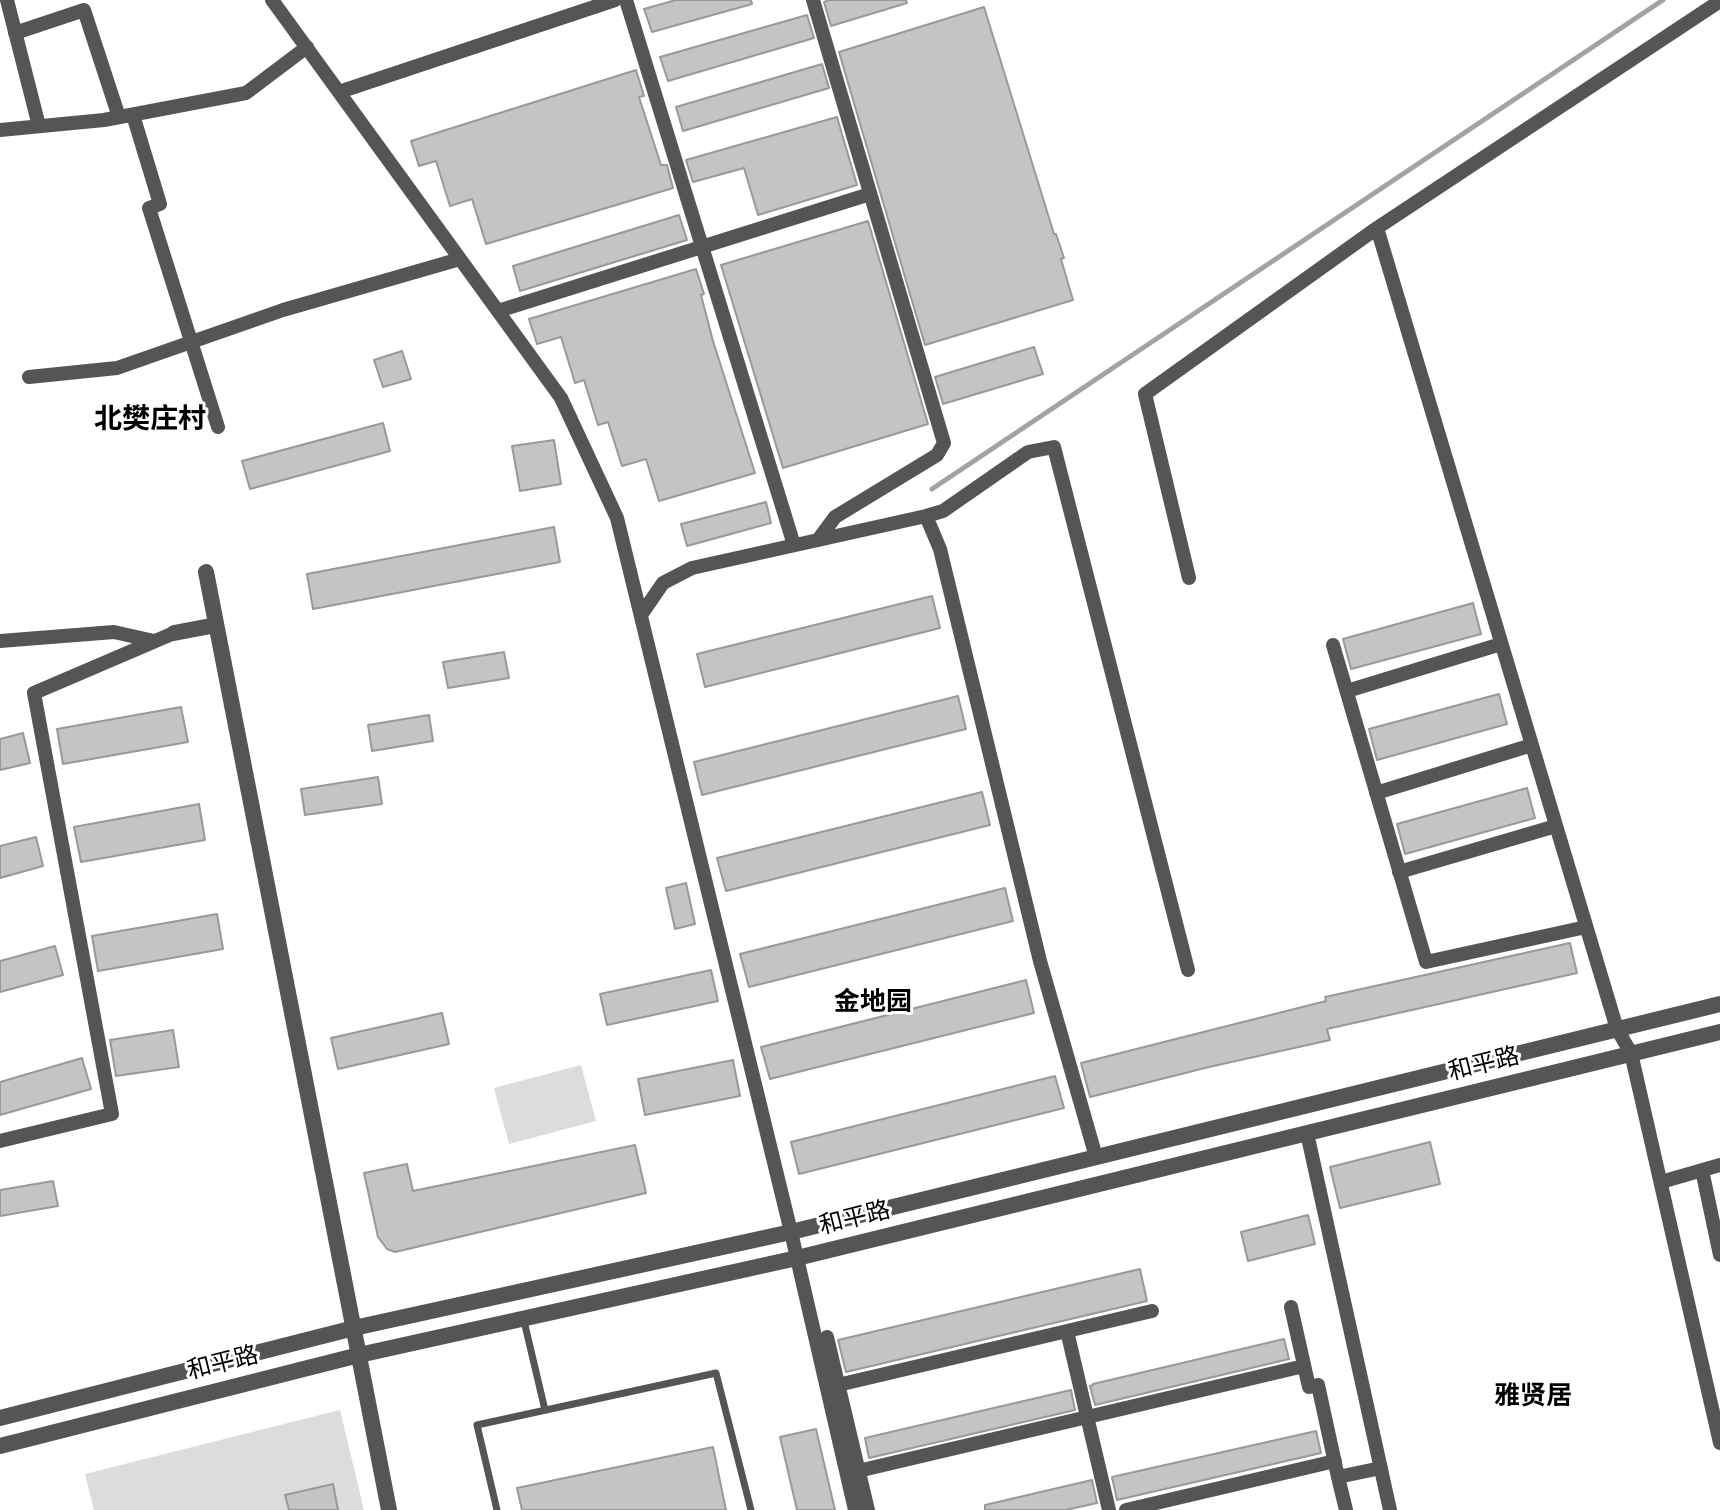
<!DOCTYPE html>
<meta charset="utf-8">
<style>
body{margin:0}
canvas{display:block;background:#fff}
</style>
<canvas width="1720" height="1510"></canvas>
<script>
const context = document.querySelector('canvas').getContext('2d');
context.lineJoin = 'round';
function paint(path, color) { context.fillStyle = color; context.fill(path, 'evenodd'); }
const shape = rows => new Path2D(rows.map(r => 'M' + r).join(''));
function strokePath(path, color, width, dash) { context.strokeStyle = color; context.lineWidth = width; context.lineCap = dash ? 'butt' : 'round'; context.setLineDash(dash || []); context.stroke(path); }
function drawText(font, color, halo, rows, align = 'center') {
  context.font = font + ' Signika,"Noto Sans SC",sans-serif'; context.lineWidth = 6; context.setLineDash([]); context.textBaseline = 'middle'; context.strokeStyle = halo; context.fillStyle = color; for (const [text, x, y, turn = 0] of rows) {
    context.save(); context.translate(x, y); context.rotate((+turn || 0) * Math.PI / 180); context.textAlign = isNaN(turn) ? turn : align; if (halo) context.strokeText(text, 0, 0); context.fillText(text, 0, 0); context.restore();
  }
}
paint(shape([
 [581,1065,596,1121,509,1144,494,1088],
 [340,1410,364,1510,94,1510,85,1474]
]), '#dcdcdc');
strokePath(shape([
 [932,489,1663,0]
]), '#a3a3a3', 5);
const building = shape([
 [676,0,751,0,752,4,652,32,644,9,676,0],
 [829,0,906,0,907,3,831,26,824,2,829,0],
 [984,7,1054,234,1056,234,1064,258,1061,259,1073,300,925,345,839,52,984,7],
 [807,15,814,38,668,81,660,57,807,15],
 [822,64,829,88,683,131,676,107,822,64],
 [636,70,644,96,639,97,661,165,667,165,673,188,486,244,472,199,450,206,436,161,419,166,411,141,636,70],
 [837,117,857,185,758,215,744,168,693,182,686,160,837,117],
 [679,215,687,240,520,291,513,266,679,215],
 [868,221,928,424,783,468,721,265,868,221],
 [696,269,704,294,701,295,713,341,755,473,659,501,646,459,622,466,608,422,598,425,584,380,575,383,561,337,537,344,529,319,696,269],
 [1034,347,1043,374,943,404,935,377,1034,347],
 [402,351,411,379,383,387,374,360,402,351],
 [383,423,390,451,250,489,242,461,383,423],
 [554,440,561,484,520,491,512,446,554,440],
 [766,502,771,523,687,546,681,524,766,502],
 [554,527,560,562,313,609,307,574,554,527],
 [932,596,940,628,705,687,697,654,932,596],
 [1473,603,1481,634,1351,669,1343,639,1473,603],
 [504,652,509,678,448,688,443,662,504,652],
 [1499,694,1507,724,1377,760,1369,729,1499,694],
 [958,696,966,729,702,795,694,762,958,696],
 [181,707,188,742,63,764,57,729,181,707],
 [429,715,433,741,372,751,368,725,429,715],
 [23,733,30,763,0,770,0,739,23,733],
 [378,777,382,804,305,815,301,789,378,777],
 [1527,788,1535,818,1405,854,1397,824,1527,788],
 [982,792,990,825,726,891,717,858,982,792],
 [199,804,205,840,81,862,74,827,199,804],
 [36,837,43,866,0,878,0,846,36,837],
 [686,883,695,924,675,929,666,888,686,883],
 [1005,888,1013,921,749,987,740,954,1005,888],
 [217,914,223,949,98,971,92,936,217,914],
 [1570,943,1577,973,1327,1029,1330,1040,1209,1067,1090,1097,1081,1063,1326,1001,1325,997,1570,943],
 [55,946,63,975,0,992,0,961,55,946],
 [711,970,718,1001,607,1025,600,994,711,970],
 [1026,980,1034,1013,770,1079,761,1047,1026,980],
 [442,1013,449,1044,338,1069,331,1038,442,1013],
 [173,1030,179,1067,116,1076,110,1040,173,1030],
 [82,1058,91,1089,0,1115,0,1082,82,1058],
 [733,1060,740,1096,645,1115,638,1079,733,1060],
 [1055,1076,1064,1108,799,1174,791,1142,1055,1076],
 [1430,1142,1440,1184,1340,1208,1330,1167,1430,1142],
 [635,1145,646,1193,395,1252,387,1249,378,1237,364,1173,407,1164,413,1191,635,1145],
 [53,1181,58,1206,0,1216,0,1190,53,1181],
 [1308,1215,1315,1244,1248,1261,1241,1232,1308,1215],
 [1140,1269,1147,1301,846,1372,838,1340,1140,1269],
 [1284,1339,1289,1359,1095,1405,1090,1386,1093,1385,1093,1384,1284,1339],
 [1071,1390,1075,1410,869,1458,865,1438,1071,1390],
 [816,1429,835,1510,797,1510,780,1437,816,1429],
 [1316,1431,1321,1453,1117,1500,1112,1477,1316,1431],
 [713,1447,726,1510,522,1510,517,1488,713,1447],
 [1092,1480,1097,1503,1066,1510,985,1510,985,1505,1092,1480],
 [333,1484,338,1510,289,1510,285,1495,333,1484]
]);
paint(building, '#c4c4c4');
strokePath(building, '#999', 2);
strokePath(shape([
 [524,1321,545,1410],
 [497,1510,477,1425,716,1373,751,1510]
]), '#555', 7);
strokePath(shape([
 [7,0,39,126],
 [272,0,561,398,617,518,791,1232,855,1510],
 [626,0,794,545],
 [813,0,944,443,937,455,835,517,818,540],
 [1720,1,1377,228,1617,1029,1631,1053,1720,1443],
 [15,33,84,10,119,117],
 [339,92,615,0],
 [133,115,160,204,149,208,218,427],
 [0,130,104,120,246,93,307,47],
 [498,311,870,194],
 [29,377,117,368,283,310,460,259],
 [1189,578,1145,394,1377,228],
 [641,615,663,583,692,568,926,516],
 [0,641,114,632,154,641],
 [1333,645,1426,962,1586,927],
 [1347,691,1501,644],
 [1376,793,1532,745],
 [1399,872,1556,826],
 [1307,1133,1390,1510],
 [0,1141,112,1114,34,693,174,633],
 [1096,1157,1040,961,940,549,926,516,943,511,1028,452,1054,447,1188,970],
 [1702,1170,1720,1255],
 [1661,1182,1720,1165],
 [1291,1307,1309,1387,1318,1385,1338,1477],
 [1067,1331,1109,1510],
 [827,1337,868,1510],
 [838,1385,1152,1311],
 [858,1471,1304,1366],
 [1126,1510,1335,1461],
 [1346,1510,1338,1477,1381,1468]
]), '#555', 14);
strokePath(shape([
 [206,572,389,1510],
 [174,633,216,625],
 [0,1418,354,1328,791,1232,1720,1004],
 [0,1446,359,1355,797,1258,1720,1032]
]), '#555', 16);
drawText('24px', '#000', '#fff', [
 ["和平路",1484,1065,-14],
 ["和平路",855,1219,-14],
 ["和平路",223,1364,-14]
]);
drawText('bold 26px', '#000', '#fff', [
 ["金地园",873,1003],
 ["雅贤居",1533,1397]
]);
drawText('bold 28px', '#000', '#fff', [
 ["北樊庄村",150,421]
]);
</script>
